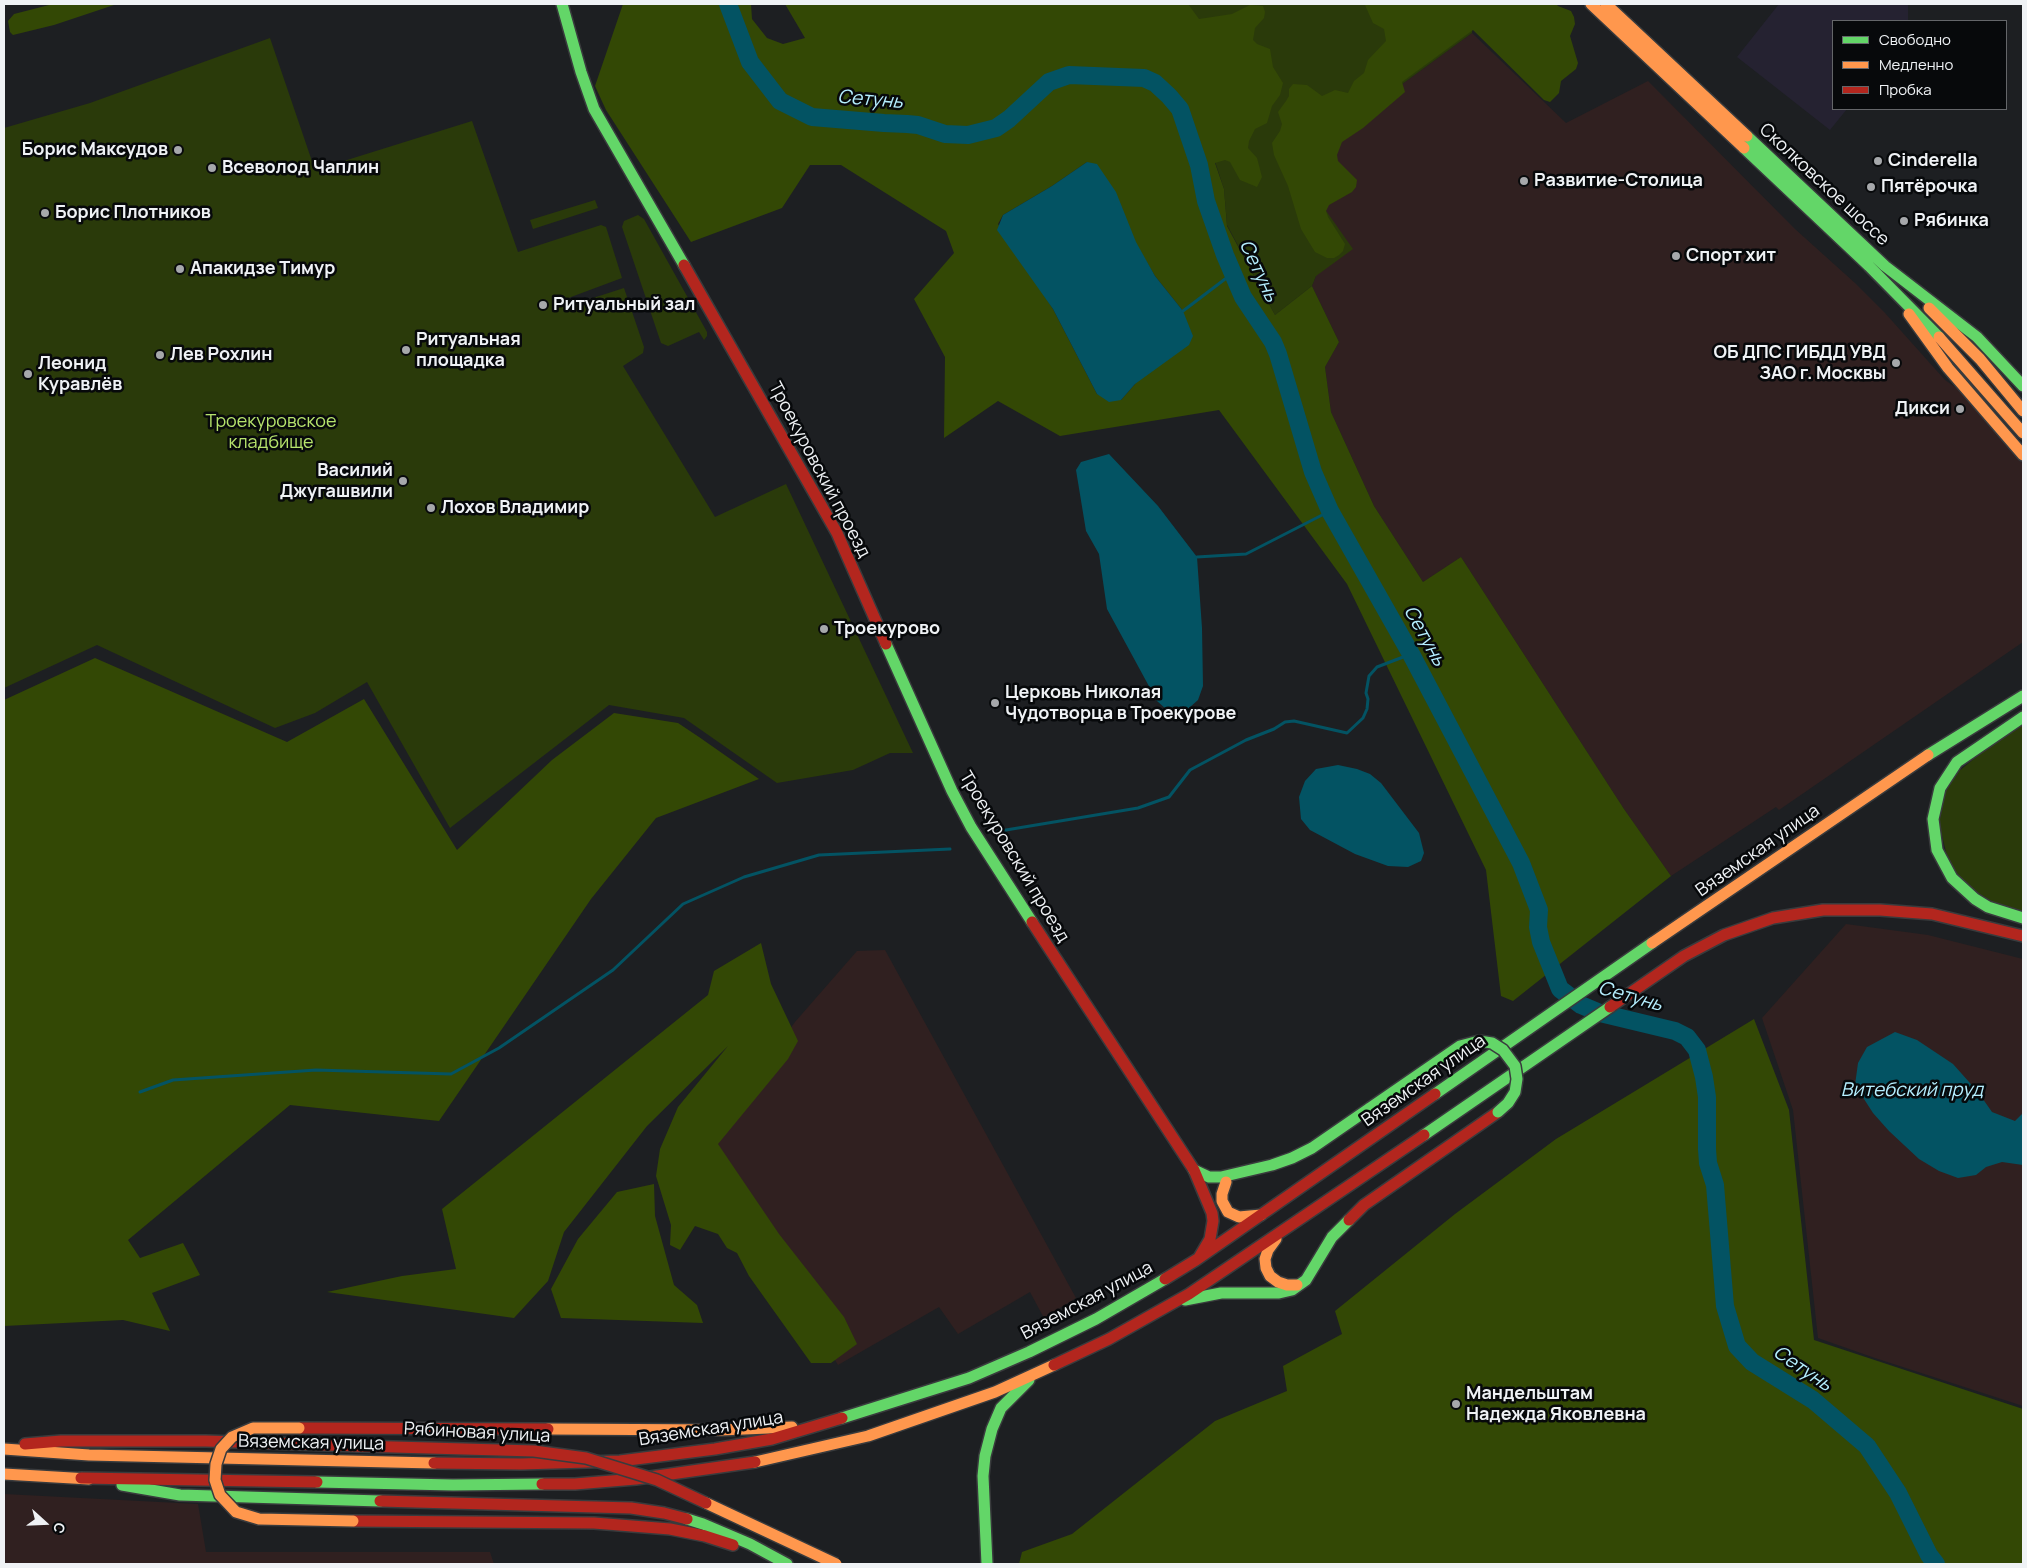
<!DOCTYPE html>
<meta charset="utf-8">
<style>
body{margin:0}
#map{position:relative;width:2027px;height:1568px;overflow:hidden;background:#1d1f22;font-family:Manrope,sans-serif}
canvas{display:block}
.frame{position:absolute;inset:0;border:5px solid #eff2f5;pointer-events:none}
.legend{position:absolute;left:1832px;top:20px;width:175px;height:90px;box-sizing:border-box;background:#07090b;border:1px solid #646669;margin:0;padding:6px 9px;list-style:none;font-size:15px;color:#eff2f5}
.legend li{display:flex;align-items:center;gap:10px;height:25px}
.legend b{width:25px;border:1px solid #646669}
.north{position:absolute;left:20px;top:1498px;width:50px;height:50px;-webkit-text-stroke:4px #07090b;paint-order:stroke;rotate:110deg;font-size:14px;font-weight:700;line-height:20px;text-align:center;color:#eff2f5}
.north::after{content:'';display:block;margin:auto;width:18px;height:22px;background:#eff2f5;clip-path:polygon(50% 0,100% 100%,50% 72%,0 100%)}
</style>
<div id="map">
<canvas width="2027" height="1568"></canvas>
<div class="frame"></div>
<ul class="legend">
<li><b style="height:6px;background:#63d668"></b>Свободно</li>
<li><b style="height:6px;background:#ff974d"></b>Медленно</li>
<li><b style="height:6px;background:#b3261e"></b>Пробка</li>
</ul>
<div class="north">С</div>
</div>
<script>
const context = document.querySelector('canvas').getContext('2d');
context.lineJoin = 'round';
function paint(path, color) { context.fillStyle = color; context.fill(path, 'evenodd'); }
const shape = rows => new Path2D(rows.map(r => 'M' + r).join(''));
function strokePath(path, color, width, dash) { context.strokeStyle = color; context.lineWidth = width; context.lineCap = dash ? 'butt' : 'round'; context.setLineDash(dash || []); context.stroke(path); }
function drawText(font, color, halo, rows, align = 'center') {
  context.font = font + ' Manrope,sans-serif'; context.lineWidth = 5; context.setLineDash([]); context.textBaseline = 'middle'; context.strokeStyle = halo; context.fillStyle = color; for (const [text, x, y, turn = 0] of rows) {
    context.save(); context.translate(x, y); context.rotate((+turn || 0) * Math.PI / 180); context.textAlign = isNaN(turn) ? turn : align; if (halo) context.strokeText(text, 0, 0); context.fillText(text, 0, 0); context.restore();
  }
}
paint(shape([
 [1472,33,1566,123,1648,81,1795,229,1855,283,1885,313,1945,380,1968,396,2023,464,2023,642,1779,810,1776,807,1671,876,1624,809,1461,557,1423,582,1374,506,1331,412,1325,367,1339,342,1312,286,1316,276,1293,164],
 [1846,924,1928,935,2023,959,2023,1406,1875,1358,1818,1338,1793,1110,1762,1018],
 [885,950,1076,1298,1044,1318,1030,1292,958,1334,939,1307,838,1365,707,1143,795,1022,857,951],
 [4,1494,198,1504,206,1552,490,1552,494,1564,4,1564]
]), '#302020');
paint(shape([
 [1779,4,1908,4,1908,21,1833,21,1833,109,1847,109,1830,130,1737,57]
]), '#252231');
paint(shape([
 [1188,4,1484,4,1474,13,1472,33,1293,164,1353,249,1316,276,1312,286,1275,315,1227,225,1224,189,1196,104],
 [270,38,315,170,472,121,518,252,601,225,606,227,622,278,563,300,565,307,624,288,644,347,643,353,623,366,715,517,786,484,913,753,890,753,853,770,777,783,684,718,609,705,450,828,367,682,315,713,275,728,97,645,4,688,4,128,90,103],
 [595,200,598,208,533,229,530,220],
 [638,215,644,219,707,332,707,336,704,340,699,332,668,346,661,343,622,227,624,221],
 [2023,725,2023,911,1993,902,1974,891,1959,876,1948,860,1939,823,1946,790,1959,771,1986,749]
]), '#2a3a0a');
paint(shape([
 [53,4,117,4,54,25,13,35,10,32,8,21,14,14],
 [623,4,751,4,752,19,767,38,783,44,805,38,785,4,1188,4,1199,19,1232,14,1250,5,1263,6,1265,12,1264,18,1255,28,1253,40,1257,44,1270,49,1273,67,1283,83,1280,95,1272,106,1267,123,1255,129,1249,141,1248,148,1257,158,1262,177,1257,187,1240,180,1230,162,1225,160,1215,163,1224,189,1227,226,1275,315,1312,286,1339,342,1325,367,1331,412,1374,506,1423,582,1461,557,1624,809,1671,876,1513,1001,1501,996,1486,870,1347,584,1219,410,1060,436,998,401,944,438,945,357,914,299,954,253,946,231,841,165,810,165,782,208,691,242,606,110,595,86],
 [1087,162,1155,276,1183,311,1135,384,1121,400,1097,394,1053,309,998,224,1003,215,1052,186],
 [1352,4,1556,4,1558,6,1571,11,1574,17,1575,24,1570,36,1578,63,1576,69,1561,81,1559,93,1550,102,1544,100,1473,30,1402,82,1405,92,1363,128,1342,142,1337,155,1338,161,1357,180,1356,187,1352,192,1329,205,1326,211,1328,217,1345,244,1343,251,1339,255,1334,258,1327,258,1315,252,1301,229,1288,186,1274,155,1272,143,1280,131,1282,124,1278,112,1286,101,1289,96,1289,89,1293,84,1307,85,1322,96,1335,90,1348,93,1354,81,1364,73,1368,60,1386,41,1384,29,1373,23,1365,5],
 [95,658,287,742,364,699,457,850,552,760,614,713,678,723,699,737,759,779,656,818,591,899,439,1121,290,1105,128,1240,140,1258,183,1243,200,1275,152,1293,170,1331,123,1320,4,1326,4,700],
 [761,943,771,984,798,1041,788,1059,718,1144,779,1234,844,1317,857,1344,831,1363,811,1363,749,1276,737,1253,727,1248,718,1234,695,1226,680,1250,670,1245,671,1225,656,1176,660,1149,678,1107,728,1046,647,1126,564,1232,548,1281,514,1318,327,1292,402,1276,456,1269,442,1209,708,995,714,971],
 [1754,1019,1789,1110,1814,1340,2023,1409,2023,1564,1019,1564,1022,1552,1072,1534,1215,1421,1287,1391,1283,1366,1342,1334,1335,1311,1455,1214,1556,1139],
 [654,1184,655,1216,674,1285,697,1305,703,1323,561,1318,551,1289,578,1239,617,1192]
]), '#334805');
paint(shape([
 [1087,162,1097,164,1116,192,1136,242,1155,276,1183,311,1193,336,1189,345,1135,384,1121,400,1109,402,1097,394,1053,309,997,230,1003,215,1052,186],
 [1109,454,1158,506,1197,557,1202,628,1203,686,1198,700,1189,708,1178,711,1167,710,1157,701,1107,609,1099,554,1086,531,1076,470,1081,462],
 [1338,765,1357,769,1370,774,1381,783,1419,833,1424,853,1421,861,1408,867,1388,866,1355,854,1310,830,1301,819,1299,797,1305,781,1316,769],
 [1895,1032,1917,1040,1953,1064,1978,1092,1992,1112,2015,1121,2023,1113,2023,1165,2002,1162,1986,1167,1976,1175,1958,1178,1939,1171,1919,1159,1889,1131,1873,1113,1855,1085,1858,1063,1867,1047]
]), '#035363');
strokePath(shape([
 [1183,311,1233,273],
 [1197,557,1246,554,1330,511],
 [994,832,1138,808,1169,797,1190,770,1246,740,1274,729,1285,722,1294,721,1347,733,1363,718,1367,709,1368,699,1366,693,1369,676,1377,667,1411,654],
 [140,1092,173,1080,316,1070,451,1074,499,1048,613,970,683,904,744,877,819,855,950,849]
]), '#035363', 3);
strokePath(shape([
 [728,4,750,62,780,101,812,117,884,123,907,124,918,125,945,134,968,135,996,128,1009,119,1049,82,1069,75,1144,78,1155,83,1169,96,1180,109,1199,165,1206,201,1225,255,1243,297,1273,342,1278,354,1313,472,1330,511,1411,654,1521,863,1539,910,1538,927,1541,942,1560,989,1581,1005,1600,1013,1675,1031,1687,1037,1697,1050,1704,1077,1707,1097,1707,1149,1708,1163,1715,1185,1725,1306,1737,1346,1752,1362,1813,1400,1867,1446,1898,1493,1929,1555,1936,1564]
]), '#035363', 18);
const fast = shape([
 [562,4,581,72,594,109,684,265],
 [1747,136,1885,266,1977,337,2023,386],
 [1744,148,1869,266,1939,337],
 [886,644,952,791,971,827,1032,922],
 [2023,717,1957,762,1940,788,1933,819,1937,850,1952,878,1975,899,1988,907,2023,918],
 [1928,755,2023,696],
 [1435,1094,1652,943],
 [1424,1135,1610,1007],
 [1194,1170,1209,1177,1221,1177,1272,1165,1292,1158,1312,1148,1370,1108],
 [1185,1300,1221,1293,1279,1293,1292,1290,1306,1280,1332,1237,1349,1220],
 [842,1418,969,1378,1029,1352,1096,1319,1165,1279],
 [317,1482,453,1485,542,1484],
 [122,1485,180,1495,380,1501],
 [687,1519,703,1524,750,1544,787,1564],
 [987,1564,983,1476,985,1456,992,1429,1001,1408,1029,1380]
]);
const slow = shape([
 [1591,4,1744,148],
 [1606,4,1747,136],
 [1929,308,1980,359,2023,411],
 [1909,314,1948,368,2023,455],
 [1939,337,2023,433],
 [1652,943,1928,755],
 [1226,1182,1222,1194,1222,1201,1228,1212,1239,1217,1261,1215],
 [1276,1239,1268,1250,1265,1259,1266,1268,1270,1276,1278,1282,1287,1285,1297,1285],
 [548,1429,720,1430,792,1427],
 [4,1449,89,1455,434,1463],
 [755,1462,868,1436,995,1392,1054,1365],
 [4,1474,89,1479]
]);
const jam = shape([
 [684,265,837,533,886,644],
 [1032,922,1194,1170,1212,1213,1213,1221,1210,1239,1200,1256],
 [1610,1007,1684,956,1724,935,1773,918,1823,910,1880,910,1932,914,2023,936],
 [1349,1220,1364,1205,1498,1112],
 [1165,1279,1196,1260,1435,1094],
 [1054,1365,1109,1339,1189,1294,1424,1135],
 [299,1428,548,1429],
 [25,1444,61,1441,206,1441,359,1446],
 [434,1463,521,1464,620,1461,715,1449,772,1439,842,1418],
 [81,1478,317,1482],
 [542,1484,575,1484,636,1479,755,1462],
 [380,1501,631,1508,664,1513,687,1519],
 [353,1521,594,1523,670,1529,705,1536,733,1545]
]);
strokePath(fast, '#393b3d', 14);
strokePath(slow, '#393b3d', 14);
strokePath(jam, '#393b3d', 14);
strokePath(fast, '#63d668', 11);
strokePath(slow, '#ff974d', 11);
strokePath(jam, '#b3261e', 11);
const fastBridge = shape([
 [1370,1108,1460,1046,1479,1041,1492,1043,1503,1050,1515,1066,1517,1079,1515,1092,1508,1103,1498,1112]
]);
const slowBridge = shape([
 [299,1428,253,1428,232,1437,221,1449,216,1464,215,1480,220,1495,236,1512,259,1519,353,1521],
 [706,1503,836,1564]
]);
const jamBridge = shape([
 [359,1446,534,1451,586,1458,657,1480,706,1503]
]);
strokePath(fastBridge, '#393b3d', 14, []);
strokePath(slowBridge, '#393b3d', 14, []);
strokePath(jamBridge, '#393b3d', 14, []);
strokePath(fastBridge, '#63d668', 11);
strokePath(slowBridge, '#ff974d', 11);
strokePath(jamBridge, '#b3261e', 11);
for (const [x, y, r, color] of [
 [178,150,5,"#a6a8ab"],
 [1878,161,5,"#a6a8ab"],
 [212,168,5,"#a6a8ab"],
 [1524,181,5,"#a6a8ab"],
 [1871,187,5,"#a6a8ab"],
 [45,213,5,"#a6a8ab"],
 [1904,221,5,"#a6a8ab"],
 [1676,256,5,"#a6a8ab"],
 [180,269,5,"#a6a8ab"],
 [543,305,5,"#a6a8ab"],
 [406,350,5,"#a6a8ab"],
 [160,355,5,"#a6a8ab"],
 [1896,363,5,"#a6a8ab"],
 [28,374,5,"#a6a8ab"],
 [1960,409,5,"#a6a8ab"],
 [403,481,5,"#a6a8ab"],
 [431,508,5,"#a6a8ab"],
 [824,629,5,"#a6a8ab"],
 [995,703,5,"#a6a8ab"],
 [1456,1404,5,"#a6a8ab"]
]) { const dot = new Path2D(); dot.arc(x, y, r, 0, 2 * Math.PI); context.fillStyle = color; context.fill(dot); strokePath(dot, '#07090b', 2); }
drawText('bold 18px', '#eff2f5', '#07090b', [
 ["Борис Максудов",168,150,"right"],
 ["Cinderella",1888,161],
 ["Всеволод Чаплин",222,168],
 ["Развитие-Столица",1534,181],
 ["Пятёрочка",1881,187],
 ["Борис Плотников",55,213],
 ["Рябинка",1914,221],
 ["Спорт хит",1686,256],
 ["Апакидзе Тимур",190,269],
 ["Ритуальный зал",553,305],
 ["Ритуальная",416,340],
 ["площадка",416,361],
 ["ОБ ДПС ГИБДД УВД",1886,353,"right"],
 ["ЗАО г. Москвы",1886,374,"right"],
 ["Лев Рохлин",170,355],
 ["Леонид",38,364],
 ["Куравлёв",38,385],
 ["Дикси",1950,409,"right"],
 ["Василий",393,471,"right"],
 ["Джугашвили",393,492,"right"],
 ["Лохов Владимир",441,508],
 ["Троекурово",834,629],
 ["Церковь Николая",1005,693],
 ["Чудотворца в Троекурове",1005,714],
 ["Мандельштам",1466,1394],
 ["Надежда Яковлевна",1466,1415]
], 'left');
drawText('18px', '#eff2f5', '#07090b', [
 ["Сколковское шоссе",1824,185,43],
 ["Троекуровский проезд",819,470,62],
 ["Вяземская улица",1758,851,-35],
 ["Троекуровский проезд",1014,857,59],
 ["Вяземская улица",1424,1081,-35],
 ["Вяземская улица",1087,1301,-28],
 ["Вяземская улица",711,1429,-9],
 ["Рябиновая улица",477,1433,3],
 ["Вяземская улица",311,1443,1]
]);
drawText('18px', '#b6e36c', '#07090b', [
 ["Троекуровское",271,422],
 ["кладбище",271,443]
]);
drawText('italic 19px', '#b5efff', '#07090b', [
 ["Сетунь",870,100,5],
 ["Сетунь",1258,271,65],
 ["Сетунь",1424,636,61],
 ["Сетунь",1630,997,16],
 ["Витебский пруд",1912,1091],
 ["Сетунь",1802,1369,34]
]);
</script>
